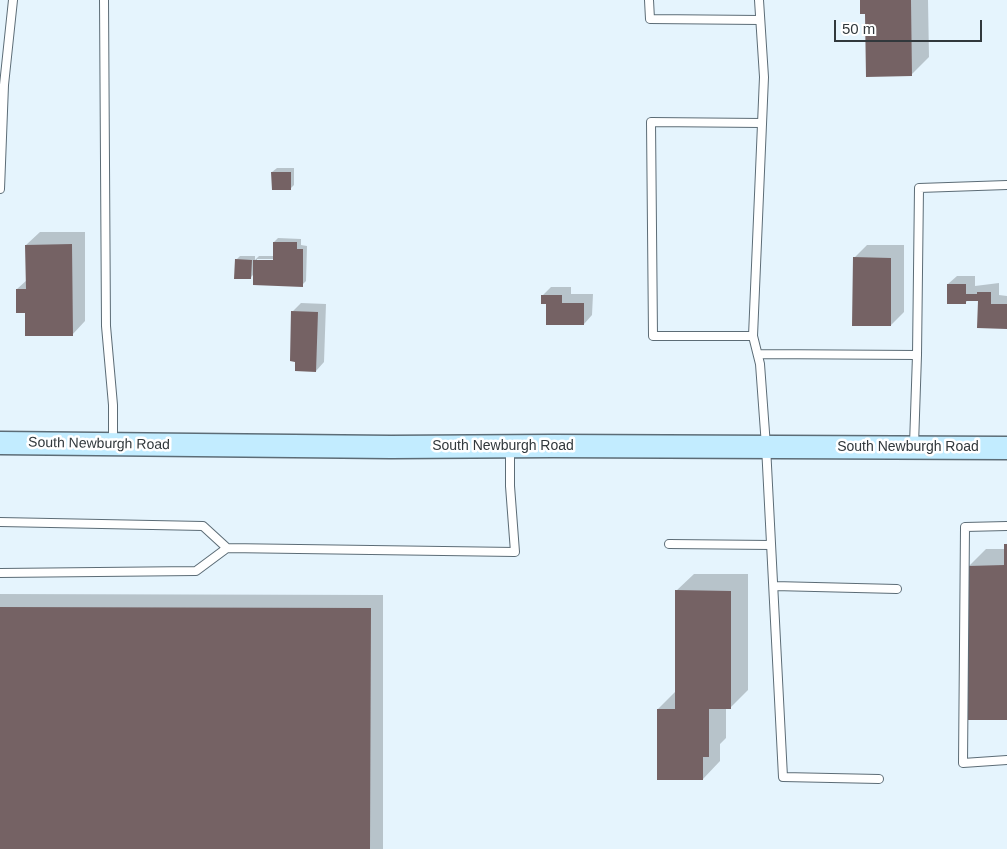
<!DOCTYPE html>
<html>
<head>
<meta charset="utf-8">
<style>
	body { margin:0 }
	#map { position:relative; width:1007px; height:849px; overflow:hidden; background:#e5f4fd; font-family:Arial,sans-serif }
	canvas { display:block }
	.scale { position:absolute; left:834px; top:20px; width:148px; height:22px; box-sizing:border-box; border:2px solid #31383c; border-top:0; padding-left:6px; font-size:15px; line-height:18px; white-space:nowrap; color:#31383c; -webkit-text-stroke:4px #fff; paint-order:stroke }
</style>
</head>
<body>
<div id="map">
<canvas width="1007" height="849"></canvas>
<div class="scale">50 m</div>
</div>
<script>
const context = document.querySelector('canvas').getContext('2d');
context.lineJoin = 'round';
function fill(path, color) {
  context.fillStyle = color;
  context.fill(path, 'evenodd');
}
function shape(rows) {
  const path = new Path2D();
  for (const r of rows) {
    path.moveTo(r[0], r[1]);
    for (let i = 2; i < r.length; i += 2) path.lineTo(r[i], r[i + 1]);
  }
  return path;
}
function strokePath(path, color, width, dash) {
  context.strokeStyle = color;
  context.lineWidth = width;
  context.lineCap = dash ? 'butt' : 'round';
  context.setLineDash(dash || []);
  context.stroke(path);
}
function write(font, color, halo, rows, align = 'center') {
  context.font = font + ' Arial,sans-serif';
  context.lineWidth = 5;
  context.setLineDash([]);
  context.textBaseline = 'middle';
  context.strokeStyle = halo;
  context.fillStyle = color;
  for (const [text, x, y, turn = 0] of rows) {
    context.save();
    context.translate(x, y);
    context.rotate((+turn || 0) * Math.PI / 180);
    context.textAlign = isNaN(turn) ? turn : align;
    if (halo) context.strokeText(text, 0, 0);
    context.fillText(text, 0, 0);
    context.restore();
  }
}
const shadow = shape([
	[861,0,928,0,929,57,911,75,866,13],
	[277,168,294,168,294,185,290,189,272,172],
	[40,232,85,232,85,321,72,335,26,312,17,289,27,280,26,245],
	[278,238,301,239,301,245,307,246,306,281,302,285,254,274,250,278,236,260,240,256,255,256,255,260,259,256,274,256,274,242],
	[257,259,279,259,279,261,257,261],
	[867,245,904,245,904,312,891,325,854,258],
	[957,276,975,276,975,286,999,283,999,295,1007,296,1007,328,979,300,968,300,965,303,948,284],
	[551,287,571,287,571,294,593,294,592,315,584,324,547,303,542,296],
	[301,303,326,304,324,362,316,371,292,312],
	[1007,543,1007,718,969,566,986,549,1006,549],
	[694,574,748,574,748,690,731,707,726,707,726,738,720,744,720,761,703,779,658,709,676,691,676,591],
	[0,594,383,595,383,849,0,849]
]);
const building = shape([
	[860,0,911,0,912,76,866,77,865,14,860,14],
	[271,172,291,172,291,190,272,190],
	[273,242,297,242,297,249,303,249,303,287,253,285,253,260,273,260],
	[72,244,73,336,25,336,25,313,16,313,16,289,26,289,25,245],
	[853,257,891,258,891,326,852,326],
	[235,259,252,260,251,279,234,279],
	[947,284,966,284,966,294,977,294,977,292,991,292,991,304,1007,304,1007,329,977,328,978,301,966,301,966,304,947,304],
	[541,295,562,295,562,303,584,303,584,325,546,325,546,304,541,304],
	[291,311,318,312,316,372,295,371,295,362,290,361],
	[1004,544,1007,544,1007,720,968,720,968,566,1004,565],
	[675,590,731,591,731,709,709,709,709,757,703,757,703,780,657,780,657,709,675,709],
	[0,607,371,608,370,849,0,849]
]);
const lane = shape([
	[104,0,106,326,113,405,113,443],
	[649,0,650,19,760,20],
	[759,0,764,77,753,336,760,364,766,446,783,777,879,779],
	[0,189,4,85,13,0],
	[753,336,653,336,651,122,762,123],
	[758,354,917,355],
	[914,445,917,355,919,188,1007,185],
	[0,522,203,526,227,548],
	[1007,526,965,527,963,763,1007,760],
	[669,544,771,545],
	[0,573,196,571,227,548,515,552,510,486,510,448],
	[774,586,897,589]
]);
const secondary = shape([
	[0,443,391,447,553,446,1007,448]
]);
const streetNames = [
	["South Newburgh Road",99,444,1],
	["South Newburgh Road",503,446],
	["South Newburgh Road",908,447]
];
fill(shadow, '#0003');
fill(building, '#756264');
strokePath(lane, '#5c6c76', 10);
strokePath(secondary, '#5c6c76', 25);
strokePath(lane, '#fff', 8);
strokePath(secondary, '#c2ecff', 22);
write('14px', '#31383c', '#fff', streetNames);
</script>
</body>
</html>
